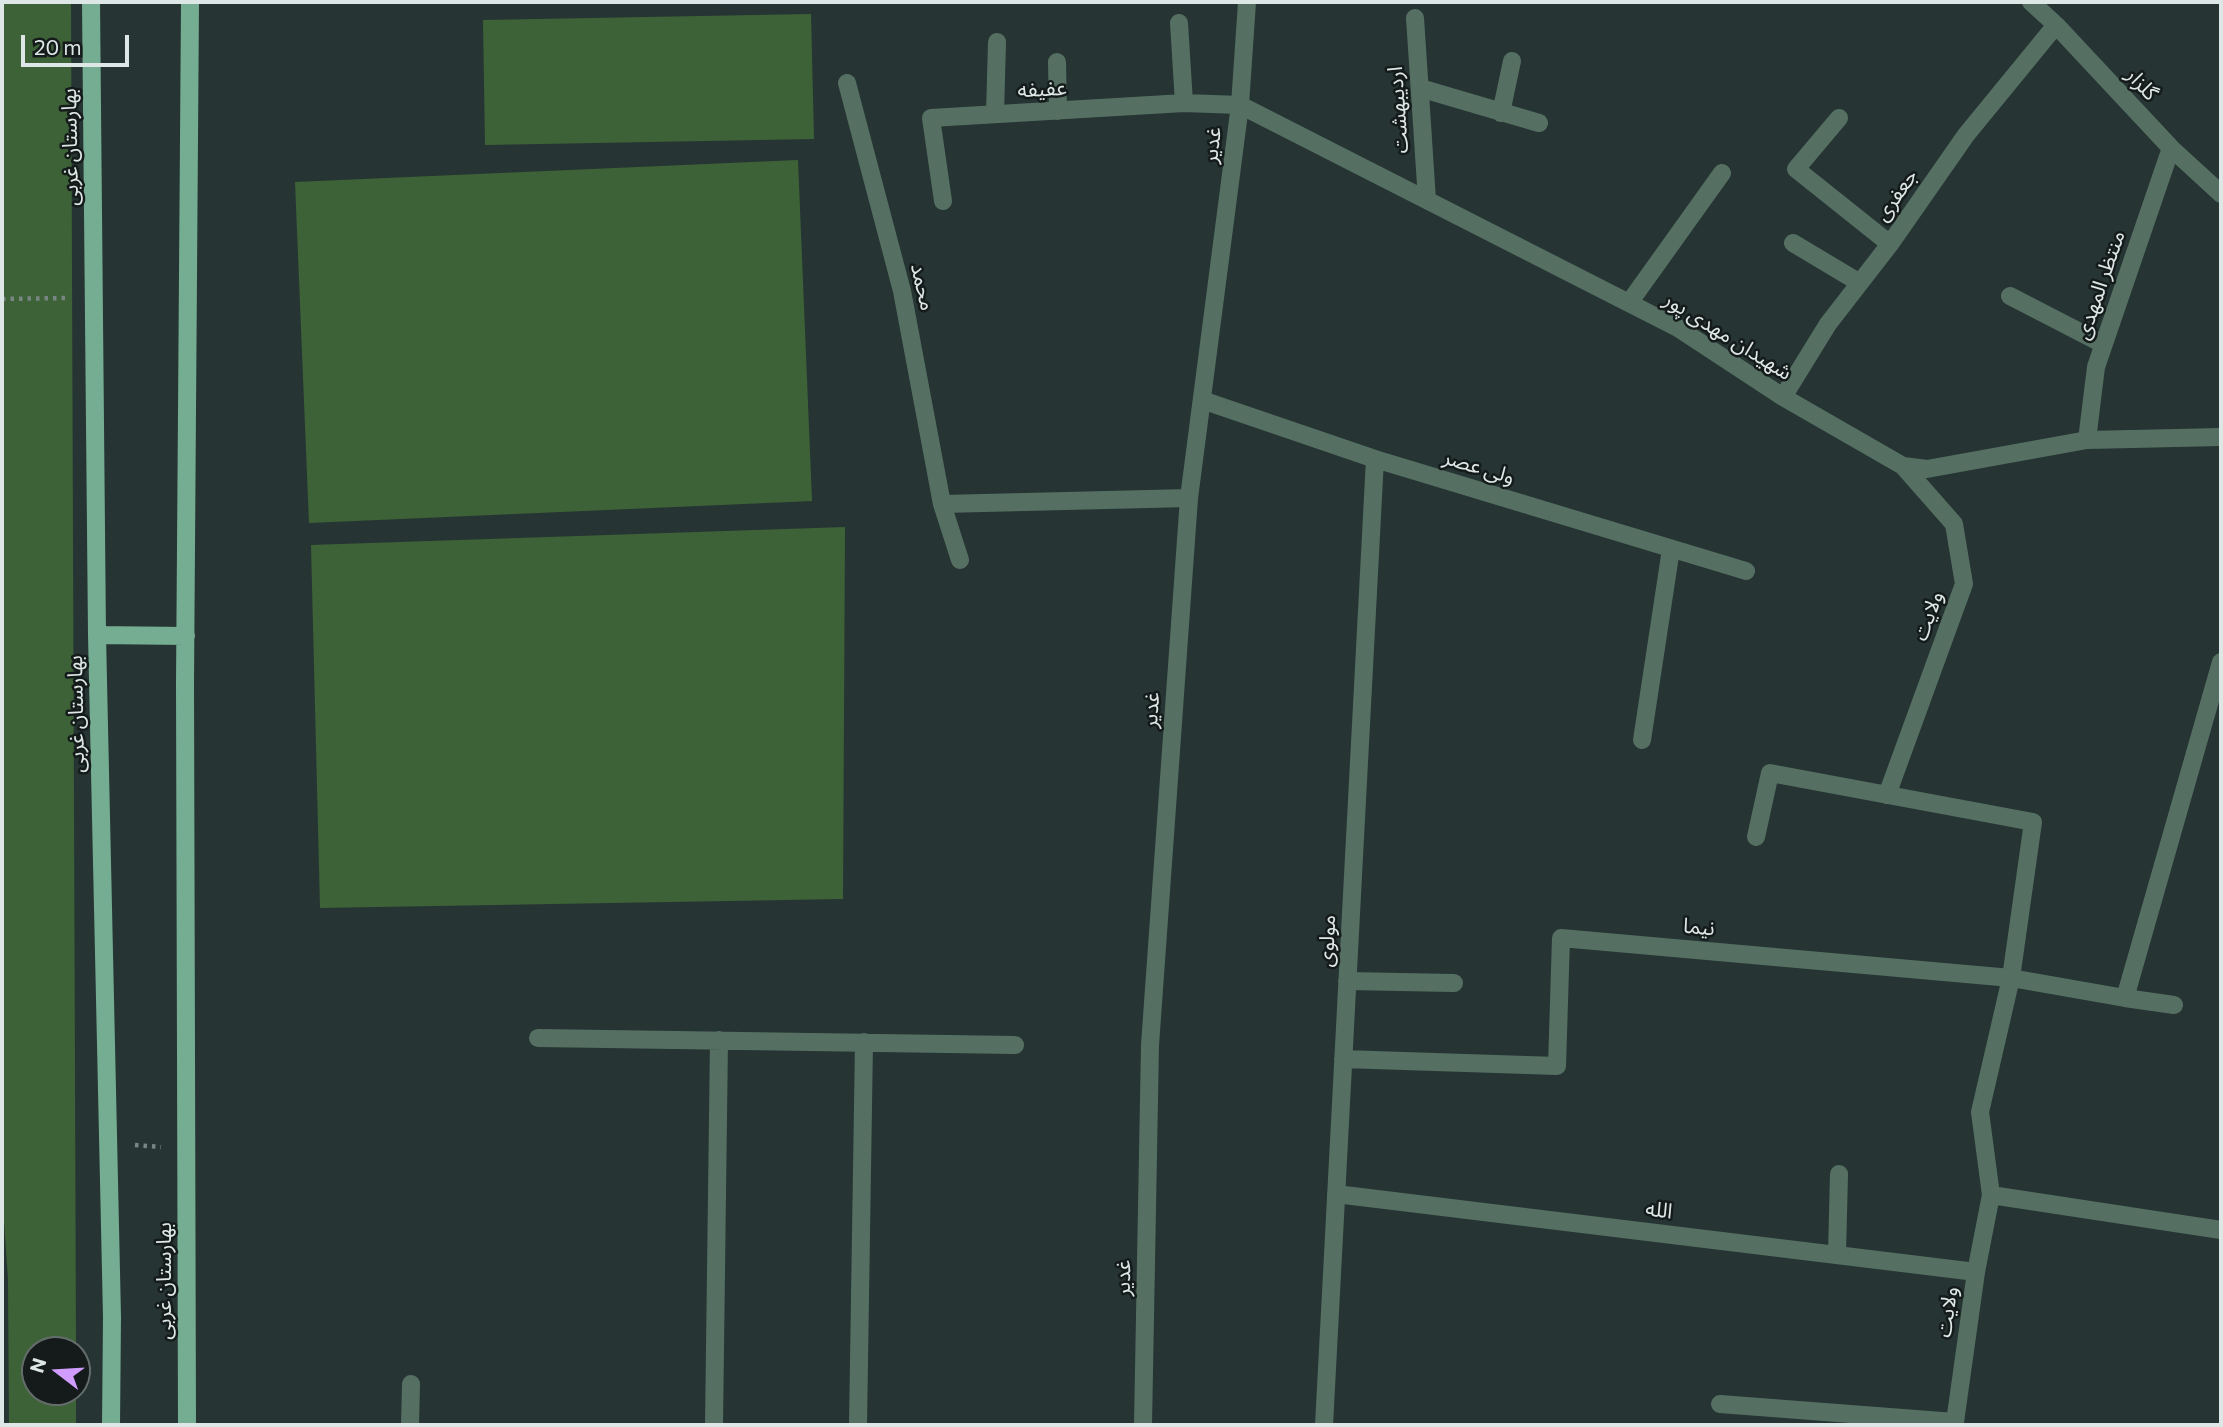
<!DOCTYPE html>
<html>
<head>
<meta charset="utf-8">
<style>
	body { margin:0 }
	#map { position:relative; width:2223px; height:1427px; overflow:hidden; background:#263533; font-family:Commissioner,sans-serif }
	canvas { display:block }
	.frame { position:absolute; inset:0; border:4px solid #dde7e5; pointer-events:none }
	.north { position:absolute; left:21px; top:1336px; width:70px; height:70px; box-sizing:border-box; background:#141b1a; border:2px solid #646d6b; border-radius:50%; rotate:287deg; font-size:19px; font-weight:700; line-height:28px; text-align:center; color:#dde7e5 }
	.north::after { content:''; display:block; margin:auto; width:24px; height:32px; background:#d09dfe; clip-path:polygon(50% 0,100% 100%,50% 72%,0 100%) }
	.scale { position:absolute; left:21px; top:35px; width:108px; height:32px; box-sizing:border-box; border:4px solid #dde7e5; border-top:0; padding-left:9px; font-size:21px; line-height:24px; white-space:nowrap; color:#dde7e5; -webkit-text-stroke:5px #141b1a; paint-order:stroke }
</style>
</head>
<body>
<div id="map">
<canvas width="2223" height="1427"></canvas>
<div class="frame"></div>
<div class="north">N</div>
<div class="scale">20 m</div>
</div>
<script>
const context = document.querySelector('canvas').getContext('2d');
context.lineJoin = 'round';
function fill(path, color) {
  context.fillStyle = color;
  context.fill(path, 'evenodd');
}
function shape(rows) {
  const path = new Path2D();
  for (const r of rows) {
    path.moveTo(r[0], r[1]);
    for (let i = 2; i < r.length; i += 2) path.lineTo(r[i], r[i + 1]);
  }
  return path;
}
function strokePath(path, color, width, dash) {
  context.strokeStyle = color;
  context.lineWidth = width;
  context.lineCap = dash ? 'butt' : 'round';
  context.setLineDash(dash || []);
  context.stroke(path);
}
function write(font, color, halo, rows, align = 'center') {
  context.font = font + ' Commissioner,"Noto Sans Arabic",sans-serif';
  context.lineWidth = 5;
  context.setLineDash([]);
  context.textBaseline = 'middle';
  context.strokeStyle = halo;
  context.fillStyle = color;
  for (const [text, x, y, turn = 0] of rows) {
    context.save();
    context.translate(x, y);
    context.rotate((+turn || 0) * Math.PI / 180);
    context.textAlign = isNaN(turn) ? turn : align;
    if (halo) context.strokeText(text, 0, 0);
    context.fillText(text, 0, 0);
    context.restore();
  }
}
const green = shape([
	[2,2,71,2,76,1350,35,1350,35,1392,76,1392,76,1425,9,1425,8,1279,2,1192],
	[811,14,814,139,485,145,483,20],
	[798,160,812,501,309,523,295,182],
	[845,527,843,899,320,908,311,545]
]);
const path = shape([
	[2,299,67,298],
	[135,1145,161,1147]
]);
const minor = shape([
	[2031,2,2056,25,2171,148,2221,194],
	[1415,18,1427,200],
	[1179,23,1184,103],
	[1057,62,1058,111],
	[847,83,902,291,942,504,960,560],
	[1420,88,1539,123],
	[1501,113,1512,61],
	[995,114,997,42],
	[1839,118,1796,169,1890,244],
	[943,201,931,118,1184,103,1240,105,1678,328,1783,397,1903,466,1927,469,2087,440,2221,437],
	[1793,243,1860,283],
	[2010,296,2103,344],
	[1629,303,1722,173],
	[1783,397,1828,324,1890,244,1966,135,2056,25],
	[1202,400,1375,459,1746,571],
	[2087,440,2096,367,2171,148],
	[942,504,1189,498],
	[1642,740,1671,549],
	[1887,795,1964,584,1954,524,1903,466],
	[1347,981,1454,983],
	[2125,998,2221,662],
	[538,1038,1015,1045],
	[1343,1059,1557,1066,1561,938,2011,978,2125,998,2174,1005],
	[1336,1194,1976,1272],
	[1991,1195,2221,1230],
	[1837,1255,1839,1174],
	[1720,1404,1955,1422,1976,1272,1991,1195,1980,1112,2011,978,2033,822,1770,773,1756,837],
	[410,1425,411,1384],
	[714,1425,719,1040],
	[858,1425,864,1042],
	[1143,1425,1150,1045,1189,498,1240,105,1247,2],
	[1324,1425,1375,459]
]);
const major = shape([
	[91,2,97,635,112,1317,111,1425],
	[97,635,186,636],
	[187,1425,185,683,190,2]
]);
const streetNames = [
	["گلزار",2142,84,47],
	["عفیفه",1042,89,-3],
	["اردیبهشت",1398,110,-94],
	["غدیر",1212,145,-83],
	["بهارستان غربی",70,147,-91],
	["جعفری",1896,195,-55],
	["منتظر المهدی",2100,285,-71],
	["محمد",923,287,77],
	["شهیدان مهدی پور",1728,336,32],
	["ولی عصر",1479,467,17],
	["ولایت",1928,616,-70],
	["غدیر",1151,710,-86],
	["بهارستان غربی",76,714,-91],
	["نیما",1699,927,5],
	["مولوی",1327,941,-87],
	["الله",1659,1210,7],
	["غدیر",1123,1278,-89],
	["بهارستان غربی",164,1281,-90],
	["ولایت",1947,1312,-82]
];
fill(green, '#3e6237');
strokePath(path, '#788583', 4.5, [3.5, 5]);
strokePath(minor, '#557063', 18);
strokePath(major, '#75ad93', 18);
write('21px', '#dde7e5', '#141b1a', streetNames);
</script>
</body>
</html>
